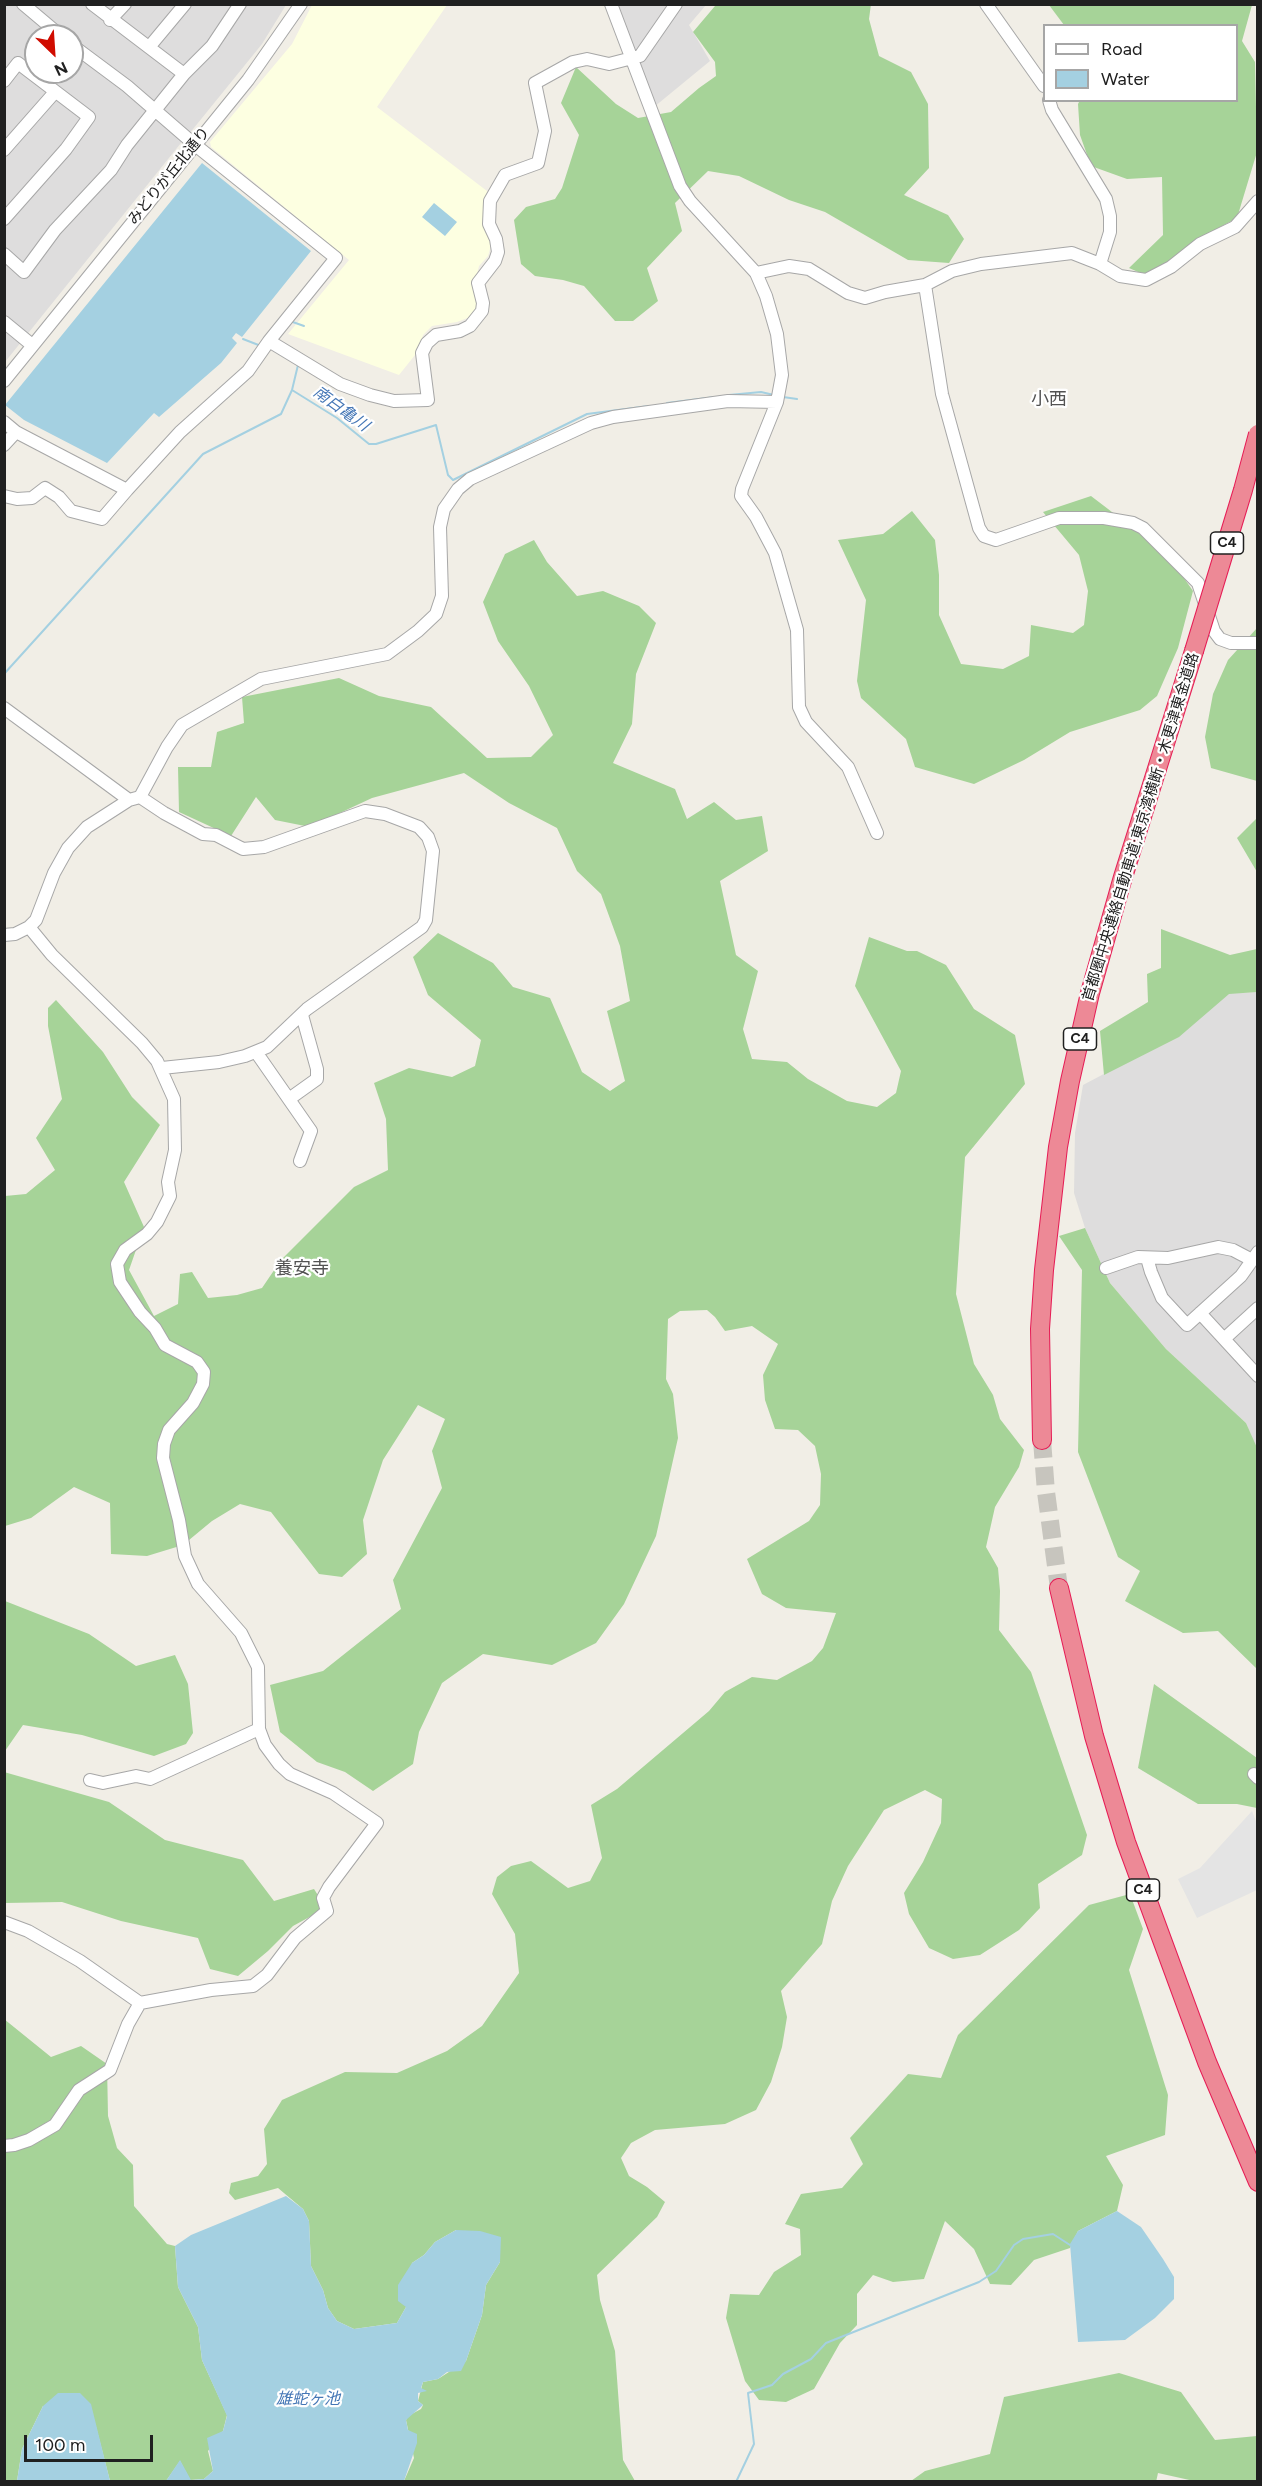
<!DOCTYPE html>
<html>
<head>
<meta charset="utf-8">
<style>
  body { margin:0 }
  #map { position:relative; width:1262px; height:2486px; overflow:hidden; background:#f1eee6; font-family:Figtree,sans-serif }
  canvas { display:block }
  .frame { position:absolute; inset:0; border:6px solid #202020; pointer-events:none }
  .legend { position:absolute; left:1043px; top:24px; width:195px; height:78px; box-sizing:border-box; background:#fff; border:2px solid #a6a6a6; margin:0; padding:8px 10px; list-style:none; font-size:18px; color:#202020 }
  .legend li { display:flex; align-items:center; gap:12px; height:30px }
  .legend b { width:30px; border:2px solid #a6a6a6 }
  .north { position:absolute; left:24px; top:24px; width:60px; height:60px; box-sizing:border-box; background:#fff; border:2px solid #a6a6a6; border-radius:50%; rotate:155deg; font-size:16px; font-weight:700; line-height:24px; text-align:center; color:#202020 }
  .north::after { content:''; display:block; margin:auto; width:21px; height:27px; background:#d00c00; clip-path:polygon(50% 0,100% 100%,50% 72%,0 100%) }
  .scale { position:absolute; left:24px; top:2435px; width:129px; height:27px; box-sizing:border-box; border:3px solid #202020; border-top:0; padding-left:8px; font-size:18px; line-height:21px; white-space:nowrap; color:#202020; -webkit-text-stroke:4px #fff; paint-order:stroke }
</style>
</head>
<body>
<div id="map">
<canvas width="1262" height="2486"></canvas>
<div class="frame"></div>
<ul class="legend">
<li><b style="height:8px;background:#fff"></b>Road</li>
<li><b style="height:16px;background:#a4d0e1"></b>Water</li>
</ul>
<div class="north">N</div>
<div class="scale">100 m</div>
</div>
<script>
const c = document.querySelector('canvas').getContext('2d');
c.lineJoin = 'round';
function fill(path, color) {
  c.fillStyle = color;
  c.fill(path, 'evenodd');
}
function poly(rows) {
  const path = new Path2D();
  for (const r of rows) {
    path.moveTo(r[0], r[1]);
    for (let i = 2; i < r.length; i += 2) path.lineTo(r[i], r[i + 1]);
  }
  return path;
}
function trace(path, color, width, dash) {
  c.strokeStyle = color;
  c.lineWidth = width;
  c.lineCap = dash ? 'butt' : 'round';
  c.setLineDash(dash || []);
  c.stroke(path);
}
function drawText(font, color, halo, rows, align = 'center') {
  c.font = font + ' Figtree,"Noto Sans JP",sans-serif';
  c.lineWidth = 4.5;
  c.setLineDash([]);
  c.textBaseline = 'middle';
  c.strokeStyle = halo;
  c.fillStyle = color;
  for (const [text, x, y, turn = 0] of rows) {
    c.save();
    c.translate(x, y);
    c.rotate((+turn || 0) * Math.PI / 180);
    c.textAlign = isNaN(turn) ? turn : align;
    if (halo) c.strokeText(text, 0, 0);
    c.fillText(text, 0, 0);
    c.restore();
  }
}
const residential = poly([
  [19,4,57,36,36,36,36,72,72,72,72,49,185,138,5,362,4,5],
  [27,5,286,5,262,44,189,134,72,42,72,36,65,36],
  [618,5,706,5,689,25,710,61,654,107],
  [1257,992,1257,1450,1246,1423,1166,1349,1110,1283,1085,1228,1074,1193,1075,1133,1083,1085,1134,1058,1229,993]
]);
const education = poly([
  [312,5,447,5,377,107,487,191,485,213,492,242,488,256,479,266,476,278,478,306,470,317,457,322,432,326,423,335,419,350,399,375,288,334,349,260,211,147,210,142,292,44]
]);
const forest = poly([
  [725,4,871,4,869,19,879,56,911,72,928,104,929,168,904,195,948,215,964,239,949,263,908,260,825,212,789,200,739,176,708,171,675,203,682,231,647,268,658,301,633,321,615,321,584,286,563,280,535,276,521,264,514,220,526,207,555,199,562,188,579,135,561,103,576,67,616,104,638,118,671,112,699,88,716,76,715,62,693,32,715,6],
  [1049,5,1252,5,1242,41,1255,62,1257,152,1237,218,1200,238,1167,264,1145,275,1129,268,1163,235,1162,177,1127,179,1091,166,1080,135,1078,104,1080,100,1236,100,1236,26,1064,25],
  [1091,496,1129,525,1156,538,1193,591,1178,648,1157,696,1140,710,1070,732,1024,760,974,784,915,767,906,739,861,698,857,681,866,600,838,540,883,534,912,511,935,540,939,575,939,615,961,664,1003,669,1029,656,1031,625,1073,633,1084,625,1088,591,1079,555,1043,512],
  [534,540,547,562,577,596,603,591,639,606,656,623,636,674,632,724,613,763,675,789,687,819,714,802,736,820,762,816,768,851,720,881,736,955,758,971,743,1029,752,1059,787,1062,808,1079,847,1101,877,1107,896,1093,901,1071,855,986,869,937,907,951,917,951,946,965,974,1009,1015,1035,1025,1084,965,1157,956,1294,974,1364,993,1395,1000,1419,1024,1450,1019,1467,995,1507,986,1547,998,1568,1000,1591,999,1630,1031,1672,1087,1835,1082,1855,1038,1884,1040,1908,1019,1930,980,1955,953,1959,929,1948,909,1914,904,1893,923,1862,941,1823,942,1799,925,1790,884,1810,848,1866,832,1901,822,1944,781,1991,787,2017,782,2047,771,2082,756,2110,725,2124,655,2130,631,2143,621,2158,629,2176,647,2187,665,2202,657,2217,597,2275,600,2300,615,2351,623,2460,635,2481,404,2481,414,2458,406,2420,408,2416,421,2409,423,2405,418,2401,423,2382,438,2379,466,2361,482,2315,486,2285,500,2262,456,2230,435,2242,424,2255,412,2263,406,2307,397,2323,354,2329,337,2321,328,2308,323,2290,311,2266,309,2221,303,2209,278,2188,235,2200,229,2193,231,2183,258,2176,267,2164,264,2129,282,2100,345,2072,397,2073,447,2051,482,2026,519,1973,515,1934,492,1894,497,1877,511,1866,531,1861,568,1888,590,1881,602,1858,591,1805,617,1789,709,1711,725,1692,752,1677,777,1680,812,1661,823,1648,836,1613,786,1608,762,1594,747,1559,809,1521,820,1505,821,1474,815,1446,798,1430,775,1429,765,1400,763,1375,778,1344,752,1326,725,1331,715,1317,707,1310,680,1311,668,1319,666,1379,673,1394,678,1438,656,1536,624,1604,596,1643,552,1665,483,1654,442,1683,419,1732,413,1764,373,1791,345,1772,317,1762,280,1732,270,1685,323,1671,401,1609,393,1580,442,1488,432,1451,445,1419,418,1405,383,1460,363,1520,367,1554,342,1577,319,1574,271,1512,240,1504,212,1521,183,1545,147,1556,111,1554,110,1503,74,1487,31,1518,5,1526,5,1196,26,1194,55,1170,36,1138,62,1099,48,1026,48,1008,56,1000,103,1052,132,1097,160,1125,124,1182,144,1227,129,1270,154,1316,178,1304,180,1274,192,1272,208,1298,237,1295,262,1288,281,1260,354,1187,388,1170,386,1119,374,1083,409,1068,452,1077,475,1066,481,1040,428,995,413,957,438,933,493,963,513,987,550,998,582,1072,610,1091,625,1081,607,1011,630,1001,620,946,601,894,577,871,557,828,509,803,464,773,372,798,310,827,275,820,256,797,231,836,179,812,178,767,211,767,217,732,244,723,242,697,339,678,379,696,431,707,487,758,531,757,553,735,529,686,498,641,483,602,505,554],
  [1257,628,1257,781,1211,768,1205,737,1213,694,1228,660],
  [1257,818,1257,872,1237,838],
  [1161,929,1230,955,1257,949,1257,992,1229,994,1179,1037,1104,1075,1100,1031,1148,1002,1147,974,1161,968],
  [1085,1228,1110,1283,1166,1349,1246,1423,1258,1450,1257,1669,1218,1631,1183,1633,1125,1601,1140,1571,1118,1557,1078,1452,1082,1270,1059,1236],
  [5,1601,89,1634,136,1666,175,1655,188,1684,193,1733,186,1744,154,1756,82,1735,23,1725,5,1751],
  [1154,1684,1257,1758,1257,1808,1237,1804,1198,1804,1138,1768],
  [4,1772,109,1802,165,1840,243,1860,274,1901,314,1889,326,1908,293,1926,268,1951,238,1976,210,1969,198,1938,121,1921,62,1902,5,1903],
  [1130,1894,1143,1929,1129,1970,1168,2095,1165,2135,1106,2156,1123,2185,1117,2211,1078,2231,1070,2248,1034,2260,1011,2285,990,2284,974,2249,945,2221,924,2279,893,2282,873,2275,857,2294,857,2325,840,2343,814,2389,786,2402,759,2400,745,2381,726,2318,730,2294,759,2295,774,2272,801,2255,800,2229,785,2224,801,2194,842,2188,863,2164,850,2138,908,2074,941,2078,958,2035,1089,1905],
  [4,2019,51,2057,81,2046,107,2064,108,2116,117,2148,133,2165,134,2206,167,2244,175,2246,178,2287,198,2327,202,2360,227,2415,223,2431,208,2451,213,2471,204,2479,190,2480,180,2461,166,2481,110,2481,96,2427,43,2406,22,2449,17,2481,5,2481],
  [1119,2373,1181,2392,1215,2440,1257,2436,1257,2481,1194,2481,1158,2473,1156,2482,911,2481,925,2471,990,2454,1004,2397]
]);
const parking = poly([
  [1252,1811,1257,1824,1257,1890,1197,1918,1178,1879,1200,1868]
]);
const water = poly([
  [202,163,311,251,242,337,236,333,232,338,237,343,221,363,159,417,154,413,107,463,24,420,5,405],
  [434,203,457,222,445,236,422,217],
  [286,2196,303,2209,309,2221,311,2266,323,2290,328,2308,337,2321,354,2329,397,2323,406,2307,398,2301,398,2285,412,2263,424,2255,435,2242,456,2230,480,2231,501,2237,500,2262,486,2285,482,2315,466,2361,461,2371,447,2372,438,2379,423,2382,421,2388,427,2391,418,2393,418,2401,423,2405,406,2420,408,2430,417,2434,417,2443,404,2481,166,2481,180,2460,191,2480,204,2479,213,2471,207,2438,223,2431,227,2416,202,2360,198,2327,178,2287,175,2246,191,2235],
  [1117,2211,1141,2227,1163,2259,1174,2277,1174,2299,1155,2318,1125,2340,1078,2342,1070,2244,1078,2231],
  [58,2393,80,2393,91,2404,110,2481,17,2481,22,2449,43,2406]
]);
const stream = poly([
  [290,321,304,326],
  [243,339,261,346],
  [292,390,337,418,369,444,376,444,436,425,448,475,453,480,587,414,649,406],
  [729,395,761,392,774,395],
  [783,397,797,399],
  [667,403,715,397],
  [4,674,203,454,281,414,292,390,298,365],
  [736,2482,754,2444,748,2393,772,2385,783,2374,811,2359,826,2343,979,2282,996,2271,1014,2245,1023,2239,1053,2234,1070,2245]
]);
const highwayTunnel = poly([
  [1042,1440,1046,1492,1059,1588]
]);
const minor = poly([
  [23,4,61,36],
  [92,4,184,74],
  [611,4,680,186,690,201,756,273,766,296,777,334,782,375,777,402,742,489,741,496,756,517,775,553,797,630,799,707,806,722,848,767,877,833],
  [986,4,1044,86],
  [110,20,125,4],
  [150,46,185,4],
  [4,81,18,63,89,117,66,149,4,219],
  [1049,100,1052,110,1106,199,1110,216,1110,232,1100,264],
  [4,150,55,92],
  [4,254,24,272,55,230,111,170,127,145,184,74,212,46,240,4],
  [756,273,789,266,809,269,848,293,865,298,885,292,925,285,952,271,981,264,1072,253,1100,264,1120,276,1146,280,1171,267,1200,244,1235,227,1258,201],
  [925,285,942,394,979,528,984,536,996,540,1059,518,1104,518,1133,523,1143,528,1198,583,1214,631,1220,639,1231,643,1258,643],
  [4,322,32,345],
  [269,341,340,384,370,395,394,401,428,400,422,353,427,343,436,335,460,331,470,326,482,311,483,303,478,283,495,261,498,252,496,239,489,224,490,201,505,175,538,163,545,131,535,83,573,62,587,59,609,64,640,56,676,4],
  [4,381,248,80,301,4],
  [4,422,16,432,127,490,180,432,248,371,269,341,336,258,194,144,127,86,72,45],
  [4,445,16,432],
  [4,496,17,499,32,498,45,488,59,497,71,511,102,519,127,490],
  [4,708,129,800],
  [140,797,164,813,203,834,216,835,243,849,264,847,365,811,385,814,419,827,428,837,433,851,426,920,422,927,307,1009,267,1047,245,1056,219,1062,162,1068],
  [4,935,15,934,29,927,36,920,54,873,68,848,87,827,129,800,140,797,167,747,182,725,261,679,387,654,418,631,436,614,442,596,440,527,444,509,458,489,470,479,591,423,613,417,728,401,777,402],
  [256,1052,311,1131,300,1161],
  [289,1099,317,1079,317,1069,302,1015],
  [1147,1258,1151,1272,1162,1298,1187,1325,1241,1276,1258,1252],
  [1106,1268,1138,1257,1168,1258,1218,1247,1233,1250,1252,1260],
  [1200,1313,1258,1376],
  [1224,1339,1258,1308],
  [1254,1774,1258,1778],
  [90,1780,103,1783,136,1776,150,1779,259,1729],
  [4,1922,28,1931,80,1961,140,2003,211,1990,253,1986,267,1975,295,1938,327,1911,323,1898,329,1887,377,1823,333,1793,290,1774,279,1764,265,1745,259,1729,258,1667,241,1633,198,1584,185,1556,179,1520,163,1458,164,1444,169,1430,193,1403,203,1384,204,1372,197,1362,165,1345,155,1328,140,1312,120,1282,117,1264,125,1250,147,1234,157,1222,170,1196,168,1182,175,1150,174,1099,157,1061,142,1043,52,955,29,927],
  [4,2146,14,2145,29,2140,55,2125,79,2090,110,2070,128,2024,140,2003]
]);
const highway = poly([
  [1042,1440,1040,1329,1044,1270,1058,1147,1070,1081,1090,993,1123,877,1194,651],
  [1059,1588,1094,1736,1126,1842,1207,2062,1258,2182]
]);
const highwayBridge = poly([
  [1194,651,1243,490,1258,434]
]);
const shields = [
  [1227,543,33],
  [1080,1039,33],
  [1143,1890,33]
];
const shieldNames = [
  ["C4",1227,543],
  ["C4",1080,1039],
  ["C4",1143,1890]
];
const streetNames = [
  ["みどりが丘北通り",169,176,-51],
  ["首都圏中央連絡自動車道;東京湾横断・木更津東金道路",1141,827,-73]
];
const waterNames = [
  ["南白亀川",341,409,36],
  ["雄蛇ヶ池",308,2399]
];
const quarterNames = [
  ["小西",1049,400],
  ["養安寺",302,1269]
];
fill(residential, '#dedddd');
fill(education, '#fdffe1');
fill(forest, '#a6d398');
fill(parking, '#e4e4e4');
fill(water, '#a4d0e1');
trace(stream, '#a4d0e1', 2);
trace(highwayTunnel, '#c7c5be', 18, [18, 9]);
trace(minor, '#a7a7a7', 14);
trace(highway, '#e61c55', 20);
trace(minor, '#fff', 12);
trace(highway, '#ed8996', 18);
trace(highwayBridge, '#e61c55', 20, []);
trace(highwayBridge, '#ed8996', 18);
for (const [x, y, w] of shields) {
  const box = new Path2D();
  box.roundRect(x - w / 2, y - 11, w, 22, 4.5);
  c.fillStyle = '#fff';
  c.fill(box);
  trace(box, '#202020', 1.5);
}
drawText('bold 14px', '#202020', null, shieldNames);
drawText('15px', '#202020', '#fff', streetNames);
drawText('italic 16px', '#4577b6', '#fff', waterNames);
drawText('18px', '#535353', '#fff', quarterNames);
</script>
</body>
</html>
